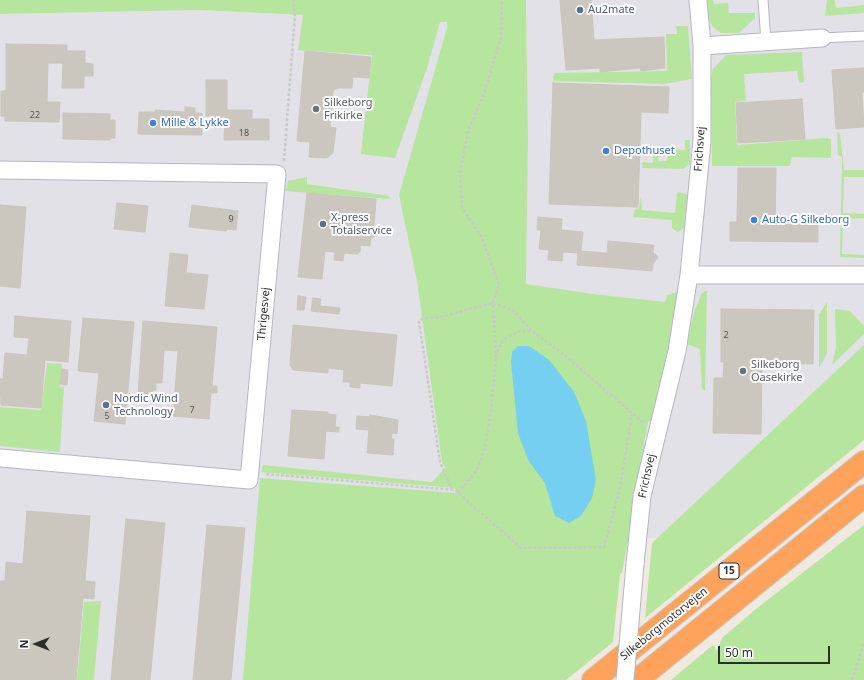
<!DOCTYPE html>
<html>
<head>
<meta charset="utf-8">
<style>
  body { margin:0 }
  #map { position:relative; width:864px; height:680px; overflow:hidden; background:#efe9e1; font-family:"Noto Sans",sans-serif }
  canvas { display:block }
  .north { position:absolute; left:16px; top:624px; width:40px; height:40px; -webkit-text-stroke:3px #fff; paint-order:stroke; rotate:270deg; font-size:11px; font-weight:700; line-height:16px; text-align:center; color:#2e2e2e }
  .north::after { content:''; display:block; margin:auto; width:14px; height:18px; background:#2e2e2e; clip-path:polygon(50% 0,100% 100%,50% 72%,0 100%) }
  .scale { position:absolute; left:718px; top:646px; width:112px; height:18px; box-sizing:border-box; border:2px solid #2e2e2e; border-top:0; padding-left:5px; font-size:12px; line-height:14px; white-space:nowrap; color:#2e2e2e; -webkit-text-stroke:3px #fff; paint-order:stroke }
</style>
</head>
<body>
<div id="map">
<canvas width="864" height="680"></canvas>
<div class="north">N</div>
<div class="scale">50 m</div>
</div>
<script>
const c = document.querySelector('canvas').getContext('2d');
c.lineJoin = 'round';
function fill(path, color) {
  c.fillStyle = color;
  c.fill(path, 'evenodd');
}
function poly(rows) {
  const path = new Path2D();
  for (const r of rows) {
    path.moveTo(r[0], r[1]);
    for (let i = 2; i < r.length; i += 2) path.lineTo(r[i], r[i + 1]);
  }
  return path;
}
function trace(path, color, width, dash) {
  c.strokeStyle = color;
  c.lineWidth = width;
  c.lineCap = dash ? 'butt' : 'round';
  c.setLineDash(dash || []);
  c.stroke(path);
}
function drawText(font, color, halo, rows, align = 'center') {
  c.font = font + ' "Noto Sans",sans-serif';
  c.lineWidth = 4;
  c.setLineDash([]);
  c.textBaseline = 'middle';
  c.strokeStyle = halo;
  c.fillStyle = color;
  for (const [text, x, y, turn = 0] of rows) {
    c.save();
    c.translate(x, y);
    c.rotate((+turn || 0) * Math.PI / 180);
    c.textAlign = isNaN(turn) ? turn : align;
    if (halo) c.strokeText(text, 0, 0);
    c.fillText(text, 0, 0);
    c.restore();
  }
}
const industrial = poly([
  [526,0,864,0,864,348,664,539,270,513,265,680,0,680,0,14,199,10,447,22,525,284,528,138]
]);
const green = poly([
  [0,0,526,0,528,138,526,284,593,294,665,302,667,295,679,292,661,383,652,419,648,422,644,443,644,454,622,573,620,574,613,642,566,680,243,680,260,478,456,493,455,488,261,472,263,465,432,482,445,468,442,462,417,281,399,195,447,28,447,22,440,22,427,68,395,158,361,154,372,55,298,50,303,15,199,10,0,14],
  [707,0,713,0,714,4,728,3,729,13,755,13,755,18,739,33,721,33,713,27,709,20],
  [827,0,835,0,836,8,864,5,864,13,825,16],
  [676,26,688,26,692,79,664,84,553,81,554,73,667,71,666,34,677,34],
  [802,52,804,82,799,83,797,71,744,74,746,101,735,102,737,145,827,138,831,139,831,158,792,157,790,166,712,166,711,79,713,69,726,55],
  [837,132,840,133,844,170,864,170,864,177,844,177,843,213,864,214,864,218,843,219,842,254,864,255,864,258,840,257,842,157,838,155],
  [685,140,690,140,690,163,683,169,642,168,643,162,653,163,654,149,665,149,666,153,659,153,658,161,667,161,669,149,685,150],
  [307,177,307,184,390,196,389,199,286,191,288,181],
  [677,192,687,194,687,198,684,228,678,232,672,228,672,220,633,217,635,209,639,208,641,196,642,210,675,213],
  [707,290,705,391,702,389,700,349,687,344,695,308,696,308,701,294],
  [827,302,827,352,824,360,819,368,819,315],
  [835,309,850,311,864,326,864,334,832,365,836,348],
  [864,345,864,440,645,618,652,543],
  [47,363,62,364,60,387,64,387,60,452,0,446,0,407,41,410],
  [864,525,864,680,671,680,713,645,717,651,722,638,756,609],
  [101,601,94,680,77,680,84,602]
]);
const water = poly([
  [518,346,529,346,549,360,574,392,586,421,596,480,592,498,581,516,569,523,555,516,545,483,528,460,518,433,511,362,512,352]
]);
const building = poly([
  [560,0,591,0,594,40,664,37,665,68,641,71,640,68,600,72,600,68,566,70,560,0],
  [6,44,67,45,67,51,85,51,85,63,93,64,93,76,84,76,84,88,62,88,63,63,48,63,47,102,60,102,59,122,5,121,5,116,1,116,1,91,6,91,6,44],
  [305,51,371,57,369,78,353,77,352,88,337,88,333,91,330,127,336,128,333,153,327,158,309,157,310,142,297,141,305,51],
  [864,68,864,92,862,92,864,127,836,129,832,70,864,68],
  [206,80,227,80,227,110,252,110,252,119,269,119,269,140,224,140,225,116,222,116,222,122,211,122,211,116,206,116,206,80],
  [553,83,669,87,668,113,641,112,638,207,549,204,553,83],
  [802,99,805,139,738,143,736,103,802,99],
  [185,107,195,108,195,113,202,113,202,135,138,134,139,112,155,112,155,110,185,112,185,107],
  [63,113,110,114,110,120,115,120,115,138,110,138,110,140,63,139,63,113],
  [738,168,776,168,775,224,818,225,818,242,730,241,730,222,737,222,738,168],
  [307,193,376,199,373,238,371,237,370,246,361,245,360,252,358,252,358,254,344,253,343,261,334,260,335,252,325,251,322,279,298,277,307,193],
  [117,203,148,206,145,232,114,229,117,203],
  [0,205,26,207,20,288,0,286,0,205],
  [192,205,238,211,236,230,227,229,226,231,189,227,192,205],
  [538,217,562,219,561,230,583,232,581,251,578,251,578,253,563,252,562,261,548,260,549,250,539,249,541,230,537,230,538,217],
  [608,241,654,245,653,252,658,257,653,264,652,271,606,267,608,241],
  [578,251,607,253,606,267,577,265,578,251],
  [170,253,188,255,186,273,208,275,204,309,165,306,170,253],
  [298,296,306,297,304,310,297,310,298,296],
  [313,298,321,299,319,312,311,311,313,298],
  [321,306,340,308,339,314,320,312,321,306],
  [721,309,814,310,813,364,762,364,761,434,713,433,714,378,723,378,724,362,721,362,721,309],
  [15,316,71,321,68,362,45,360,41,408,1,405,0,379,3,379,5,353,27,355,29,338,14,337,15,316],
  [83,318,134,322,125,424,94,421,99,373,78,371,83,318],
  [143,321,217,327,212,386,217,386,217,393,211,393,209,419,173,416,178,351,164,350,162,383,156,383,156,390,153,390,152,395,138,394,143,321],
  [293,325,397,335,392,386,360,383,360,388,350,387,350,382,343,382,344,370,328,368,328,373,293,370,290,365,293,325],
  [62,369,68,370,67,385,60,384,62,369],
  [292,410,328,412,328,414,336,415,335,427,339,427,339,432,326,431,324,459,288,456,292,410],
  [370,415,398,420,397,434,392,433,391,439,394,439,393,455,367,453,369,430,356,429,357,416,370,417,370,415],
  [27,511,90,516,85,581,95,582,94,599,83,598,76,680,0,680,0,581,5,581,6,562,23,564,27,511],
  [126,519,165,523,150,680,111,680,126,519],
  [207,525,245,528,231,680,193,680,207,525]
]);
const path = poly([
  [284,161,295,14,293,0],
  [496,358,493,303,499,284,481,236,462,208,460,173,468,131,484,94,501,37,502,0],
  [266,474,455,490,521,548,604,547,620,488,632,414],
  [452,490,440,462,419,321,422,319,440,317,493,303,513,310,532,331,563,354,644,423],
  [458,493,477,470,485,448,491,411,496,356,503,340,520,331,532,331],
  [852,680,864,643]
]);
const service = poly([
  [763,0,766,42],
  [822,38,864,36]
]);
const minor = poly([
  [702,46,822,38],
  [0,170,277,174,249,480,0,458],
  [689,275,864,275],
  [635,564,642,496,677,351,689,275,702,141,702,46,698,0]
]);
const motorway = poly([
  [593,680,864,462],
  [637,680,864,496]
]);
const minorBridge = poly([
  [625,680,635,564]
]);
const markers = [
  [580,10,4,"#5c6f8a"],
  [316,109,4,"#6b7280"],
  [153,123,4,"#3f7fe0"],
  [606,151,4,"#3f7fe0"],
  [754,220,4,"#3f7fe0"],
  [323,224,4,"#5c6f8a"],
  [743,371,4,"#6b7280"],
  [106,405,4,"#5c6f8a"]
];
const numberNames = [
  ["22",35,115],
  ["18",244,133],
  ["9",231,219],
  ["2",726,335],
  ["7",192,410],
  ["5",107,416]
];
const shields = [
  [729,571,20]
];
const shieldNames = [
  ["15",729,571]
];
const serviceNames = [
  ["Au2mate",588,10],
  ["X-press",331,218],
  ["Totalservice",331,231],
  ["Nordic Wind",114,399],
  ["Technology",114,412]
];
const worshipNames = [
  ["Silkeborg",324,103],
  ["Frikirke",324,116],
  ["Silkeborg",751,365],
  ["Oasekirke",751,378]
];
const shopNames = [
  ["Mille & Lykke",161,123],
  ["Depothuset",614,151],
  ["Auto-G Silkeborg",762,220]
];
const streetNames = [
  ["Frichsvej",700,149,-86],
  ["Thrigesvej",264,314,-85],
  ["Frichsvej",647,476,-78],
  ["Silkeborgmotorvejen",664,624,-39]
];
fill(industrial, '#e3e1e8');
fill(green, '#b6e59e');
fill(water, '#75cff0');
fill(building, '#cbc7bf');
trace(building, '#cbc5ba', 1);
trace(service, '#b4b7c1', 11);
trace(minor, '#b4b7c1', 19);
trace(motorway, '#c9c9c9', 24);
trace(path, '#c9c9c9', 2.5, [3, 2]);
trace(service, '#fff', 9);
trace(minor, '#fff', 17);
trace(motorway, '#ffa35c', 22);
trace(minorBridge, '#b4b7c1', 19, []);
trace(minorBridge, '#fff', 17);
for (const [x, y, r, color] of markers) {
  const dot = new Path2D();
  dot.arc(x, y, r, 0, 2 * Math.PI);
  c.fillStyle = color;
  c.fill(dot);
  trace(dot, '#fff', 1.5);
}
drawText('9px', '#555452', null, numberNames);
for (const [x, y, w] of shields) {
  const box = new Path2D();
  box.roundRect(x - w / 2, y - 8, w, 16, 3);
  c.fillStyle = '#fff';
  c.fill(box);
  trace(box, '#2e2e2e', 1);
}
drawText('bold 10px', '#2e2e2e', null, shieldNames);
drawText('11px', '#4e5e75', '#fff', serviceNames, 'left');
drawText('11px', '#5b616d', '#fff', worshipNames, 'left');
drawText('11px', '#366cbe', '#fff', shopNames, 'left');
drawText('11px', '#2e2e2e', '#fff', streetNames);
</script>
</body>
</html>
